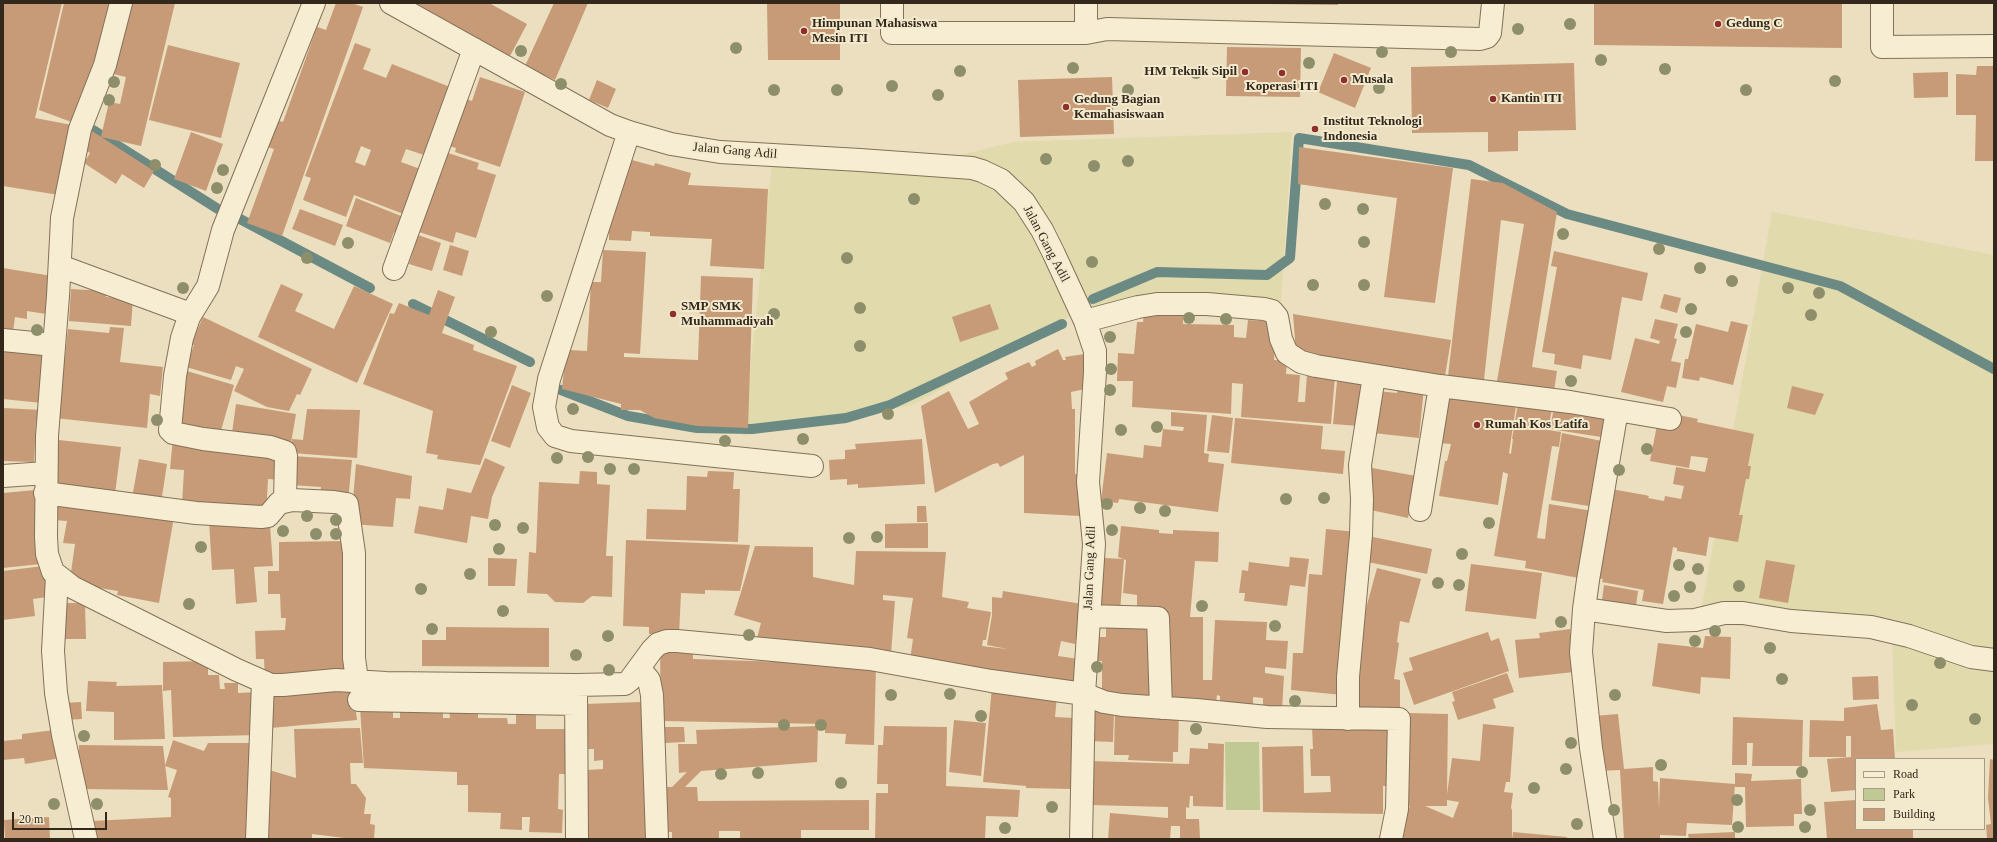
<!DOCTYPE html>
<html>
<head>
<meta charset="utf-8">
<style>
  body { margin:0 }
  #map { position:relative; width:1997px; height:842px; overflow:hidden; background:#ebdfbf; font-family:"Times New Roman",serif }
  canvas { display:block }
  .frame { position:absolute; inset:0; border:4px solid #33281c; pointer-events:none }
  .legend { position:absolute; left:1855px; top:758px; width:130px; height:72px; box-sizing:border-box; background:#f3eace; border:1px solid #a69c87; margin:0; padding:5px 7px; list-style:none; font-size:12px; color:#33281c }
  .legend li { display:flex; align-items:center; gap:8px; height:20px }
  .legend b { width:20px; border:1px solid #a69c87 }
  .scale { position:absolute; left:12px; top:812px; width:95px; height:18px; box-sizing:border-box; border:2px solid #33281c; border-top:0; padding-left:5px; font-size:12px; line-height:14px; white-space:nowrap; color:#33281c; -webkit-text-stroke:3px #f3eace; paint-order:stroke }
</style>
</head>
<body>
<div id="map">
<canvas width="1997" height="842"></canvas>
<div class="frame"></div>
<ul class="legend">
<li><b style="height:5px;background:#f6edd2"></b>Road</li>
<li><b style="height:11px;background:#c0c894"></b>Park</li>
<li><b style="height:11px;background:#c79b77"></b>Building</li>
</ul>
<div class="scale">20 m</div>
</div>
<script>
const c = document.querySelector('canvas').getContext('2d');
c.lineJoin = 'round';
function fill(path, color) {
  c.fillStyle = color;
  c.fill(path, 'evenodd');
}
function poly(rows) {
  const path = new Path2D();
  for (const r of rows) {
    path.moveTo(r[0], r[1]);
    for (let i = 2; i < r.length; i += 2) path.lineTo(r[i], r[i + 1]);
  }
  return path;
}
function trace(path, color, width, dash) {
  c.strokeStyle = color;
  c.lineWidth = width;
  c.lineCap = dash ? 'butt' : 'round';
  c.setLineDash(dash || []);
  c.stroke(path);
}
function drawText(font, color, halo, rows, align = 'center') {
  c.font = font + ' "Times New Roman",serif';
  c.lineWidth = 4;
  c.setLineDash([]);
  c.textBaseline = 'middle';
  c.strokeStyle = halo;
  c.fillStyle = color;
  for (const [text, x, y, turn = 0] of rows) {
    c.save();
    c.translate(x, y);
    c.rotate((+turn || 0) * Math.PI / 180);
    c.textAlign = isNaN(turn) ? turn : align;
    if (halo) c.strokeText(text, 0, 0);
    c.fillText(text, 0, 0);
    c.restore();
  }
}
const farmland = poly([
  [1292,132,1281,302,1088,306,913,405,743,436,773,154,924,164,1013,142],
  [1772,212,1994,255,1994,744,1896,752,1892,637,1699,623]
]);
const green = poly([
  [1225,742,1259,742,1260,810,1226,810]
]);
const stream = poly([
  [93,130,218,209],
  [240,219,370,288],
  [1093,299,1157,272,1267,275,1290,258,1299,138,1469,165,1567,214,1840,286,1994,369],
  [413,304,530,362],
  [561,390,628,416,697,428,752,429,846,418,890,405,1062,324]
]);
const building = poly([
  [3,3,62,3,35,118,72,125,59,195,3,186],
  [64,3,114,3,74,123,39,110],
  [126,3,175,3,141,146,101,137,109,102,120,104,126,77,109,73],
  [336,3,352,3,363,7,282,236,247,223,274,149,264,146,274,119,283,122,317,27,326,30],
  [413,3,489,3,527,24,510,56],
  [554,3,588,3,555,80,525,66],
  [767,3,840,3,840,60,768,60],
  [1267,3,1338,3,1338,5,1267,4],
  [1594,3,1842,3,1842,48,1594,45],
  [355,43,371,49,363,69,386,78,392,64,450,87,424,155,406,149,401,162,423,170,406,215,354,195,346,217,303,200,311,178,305,176],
  [361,146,371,150,365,166,355,162],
  [168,45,240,63,221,138,149,120],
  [1227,47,1301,48,1300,97,1226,96],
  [1334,53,1371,68,1355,108,1318,92],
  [1574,63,1576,130,1518,131,1518,151,1488,152,1488,132,1412,133,1411,67],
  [1977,66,1994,66,1994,161,1975,161,1976,115,1956,115,1956,74,1976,75],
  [1948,72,1948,97,1914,98,1913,73],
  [480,77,525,92,500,167,455,152,456,148,442,144,458,96,472,101],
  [1112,77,1114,134,1020,137,1018,80],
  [597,80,616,89,608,108,589,100],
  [92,131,154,171,144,188,122,174,116,184,84,163,90,153,82,148],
  [191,132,223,144,206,191,174,179],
  [1299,147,1453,168,1435,303,1384,297,1397,198,1298,184],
  [445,152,479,163,477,169,496,175,476,238,456,232,453,243,419,232],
  [632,160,654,166,655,163,691,173,688,185,768,189,764,269,710,266,712,239,650,236,650,232,632,231,631,241,609,240,609,229],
  [1471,179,1503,183,1557,212,1532,367,1557,371,1554,391,1497,381,1524,224,1501,220,1484,380,1448,376],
  [356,198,406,218,401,234,394,232,390,243,346,226],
  [300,209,343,225,335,246,292,229],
  [418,235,441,243,432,271,409,264],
  [450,245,469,251,462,276,443,270],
  [603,250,646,252,640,354,624,353,624,357,698,360,701,276,753,278,748,428,697,426,654,418,640,410,621,410,621,404,562,389,564,369,570,350,587,351,591,282,601,282],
  [1554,251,1648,273,1642,301,1622,297,1611,360,1583,355,1581,369,1554,364,1555,354,1542,352,1557,267,1551,266],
  [3,268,52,276,46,314,27,311,27,319,15,317,13,332,3,331],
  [281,284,303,294,295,311,334,329,354,286,393,304,357,383,258,337],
  [71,289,107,291,106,297,133,299,131,326,69,321],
  [438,290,455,297,442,333,474,345,473,350,517,366,480,465,437,459,438,455,426,453,433,411,363,384,390,313,394,314,399,303,429,315],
  [1664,294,1681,298,1677,313,1660,308],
  [990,304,999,329,960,342,952,317],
  [1144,312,1183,313,1183,324,1234,325,1234,337,1246,338,1248,320,1277,322,1274,360,1287,361,1286,374,1300,375,1298,402,1305,402,1307,375,1335,377,1331,424,1241,417,1243,384,1232,383,1231,414,1132,407,1133,381,1117,381,1118,353,1134,354,1137,322,1143,322],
  [1293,314,1451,340,1445,376,1296,352],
  [203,317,312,369,300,395,297,394,289,411,267,407,234,391,244,369,236,366,231,380,186,367,194,345,191,344],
  [1655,319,1678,324,1674,338,1677,339,1671,361,1681,363,1676,388,1667,386,1663,402,1621,392,1635,338,1659,344,1660,341,1650,338],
  [1731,321,1748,325,1733,385,1700,377,1699,381,1682,378,1685,359,1688,359,1696,324,1728,332],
  [110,327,124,328,120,362,163,367,160,396,150,394,147,428,55,418,61,356,65,357,68,329,109,333],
  [3,346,48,351,42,403,3,399],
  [1058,349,1063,360,1066,360,1065,357,1084,354,1090,388,1071,392,1072,409,1075,409,1075,474,1079,474,1080,516,1024,513,1024,455,1000,467,998,463,993,464,935,493,921,406,949,391,968,429,979,424,969,402,1008,379,1005,373,1029,362,1032,367,1036,365,1035,361],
  [187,371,234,385,218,441,171,428],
  [1337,381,1361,383,1358,426,1333,424],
  [1398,384,1424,387,1419,438,1373,433,1377,391,1397,393],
  [512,385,531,393,510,448,491,441],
  [1792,386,1824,394,1815,415,1787,408],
  [1446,396,1516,406,1509,453,1511,454,1513,439,1512,439,1518,403,1552,409,1548,430,1561,432,1559,447,1552,446,1537,538,1545,539,1549,504,1593,511,1584,579,1525,568,1526,561,1494,556,1508,474,1503,472,1498,505,1439,496,1445,461,1447,461,1451,444,1439,443],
  [236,404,296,414,290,449,231,440],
  [1554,407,1604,415,1601,437,1550,429],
  [4,408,42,410,41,421,36,421,34,462,3,461],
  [307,409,360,410,357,458,292,453,292,439,303,440],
  [1171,412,1207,415,1204,453,1209,454,1208,462,1224,464,1218,512,1119,499,1118,503,1101,501,1107,453,1143,458,1144,445,1161,447,1163,429,1183,431,1184,427,1171,426],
  [1674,414,1698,419,1697,422,1754,434,1748,466,1751,466,1749,479,1746,479,1739,515,1743,515,1738,542,1709,537,1706,556,1677,551,1677,548,1673,547,1663,604,1642,601,1644,590,1602,582,1603,579,1589,577,1605,488,1645,495,1649,496,1648,498,1664,501,1665,496,1681,499,1684,486,1673,484,1676,467,1705,472,1708,458,1691,456,1689,468,1650,461,1658,420],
  [1212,415,1233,418,1229,453,1207,451],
  [1235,418,1323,426,1321,449,1345,451,1343,474,1231,463],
  [1562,433,1607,442,1595,507,1551,500],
  [173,438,283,455,282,480,268,479,266,515,182,504,184,470,170,469],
  [922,439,925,484,858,488,858,484,847,485,847,479,830,480,829,460,845,459,845,450,856,449,855,444],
  [59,440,121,447,115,494,53,486],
  [293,456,352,460,348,501,320,499,321,487,291,485],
  [485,458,505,467,492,497,488,519,471,516,467,543,414,533,419,506,443,510,447,488,471,493],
  [139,459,167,464,161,503,132,498],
  [356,464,412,476,410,499,396,498,393,527,351,524],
  [1367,467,1416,476,1408,518,1366,509,1372,476,1366,476],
  [580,471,597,472,597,484,610,485,606,556,613,556,612,597,592,596,583,603,555,602,547,594,527,593,529,552,536,553,539,482,579,484],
  [708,471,734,472,733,489,740,489,738,542,646,539,647,509,686,510,687,476,707,477],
  [35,490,41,564,3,568,3,493],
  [54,502,174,517,159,603,117,595,118,591,80,585,70,579,75,544,63,543,67,521,53,520],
  [917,506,926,506,927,522,917,522],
  [209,521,270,525,273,566,254,567,257,602,236,604,234,569,212,570],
  [928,523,928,548,885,548,885,524],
  [1121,526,1159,530,1159,533,1173,534,1173,530,1219,532,1218,562,1195,561,1190,617,1203,617,1203,680,1212,680,1215,620,1267,622,1266,640,1288,641,1286,669,1265,667,1265,673,1284,676,1282,710,1263,710,1263,698,1253,697,1253,709,1220,706,1220,696,1217,695,1216,704,1169,701,1167,610,1137,607,1137,595,1123,593,1126,560,1118,557],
  [1326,529,1357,532,1343,695,1291,690,1293,653,1303,653,1309,574,1322,575],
  [1368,536,1432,549,1427,574,1363,561],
  [626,540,750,545,740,591,705,590,705,594,681,593,679,635,649,634,649,627,623,626],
  [348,541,351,671,265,679,264,659,256,659,255,631,285,630,286,618,281,618,280,594,268,594,268,571,279,571,279,542],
  [755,546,813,547,813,577,854,585,856,551,946,552,942,597,969,602,967,608,991,612,986,640,983,640,982,646,1007,649,987,645,992,615,992,597,1002,598,1003,591,1082,604,1075,644,1061,641,1058,656,1079,659,1075,684,910,660,913,639,907,638,913,598,883,595,883,600,895,601,891,654,839,644,837,650,757,638,761,623,734,615],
  [1290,557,1309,559,1305,587,1290,585,1287,606,1244,601,1245,593,1239,593,1242,570,1248,571,1249,562,1289,567],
  [488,558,517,559,515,586,488,586],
  [1104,558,1124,559,1120,612,1099,611],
  [1766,560,1795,565,1788,603,1759,598],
  [1471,564,1542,573,1536,619,1465,611],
  [43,566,47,597,33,599,35,616,3,620,3,571],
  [1377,568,1421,579,1409,623,1400,621,1397,642,1399,643,1394,679,1400,680,1400,713,1351,711,1358,610,1365,612],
  [1604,585,1638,591,1635,613,1601,607],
  [62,603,85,603,86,639,62,639],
  [1106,624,1125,624,1125,628,1149,628,1150,697,1102,693,1102,661,1097,661,1097,637,1106,637],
  [446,627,549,628,549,667,422,666,422,640,446,640],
  [1570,629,1574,672,1519,678,1515,640,1540,638,1539,633],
  [1488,632,1491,641,1499,638,1509,671,1414,705,1403,673,1413,670,1409,658],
  [1705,636,1731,637,1730,679,1701,677,1700,694,1652,686,1658,643,1703,648],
  [660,649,693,650,693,659,876,665,874,745,845,744,846,734,825,733,825,724,661,721],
  [208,661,208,675,219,675,220,689,225,689,224,683,238,683,238,693,258,692,259,735,173,737,171,690,163,691,163,662],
  [1507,673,1514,692,1493,699,1496,708,1458,720,1452,702,1455,701,1452,692],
  [1878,676,1879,699,1853,700,1852,677],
  [88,681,117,682,116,686,162,685,165,739,114,740,114,712,86,711],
  [352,681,357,720,271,728,268,693],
  [992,687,1057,696,1055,717,1074,718,1072,789,1026,788,1026,786,983,782],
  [81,702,82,719,64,720,62,703],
  [642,702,646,839,587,839,585,790,588,790,587,770,603,769,603,760,594,761,594,749,585,749,584,704],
  [1877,704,1881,730,1893,729,1895,759,1856,759,1856,790,1831,792,1827,759,1851,757,1851,736,1846,736,1846,757,1809,757,1810,720,1844,721,1844,708],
  [360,707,393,708,393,718,400,718,400,709,443,709,443,718,450,718,449,709,478,709,478,718,507,718,508,724,516,724,516,711,536,711,536,729,567,729,566,774,559,774,558,809,563,810,562,833,529,832,530,817,522,817,522,830,500,829,501,813,468,812,468,785,457,785,457,772,364,768],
  [1115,710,1179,712,1178,752,1173,752,1173,762,1128,760,1129,755,1114,755],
  [1091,711,1114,712,1113,742,1089,741],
  [1409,713,1448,714,1447,794,1452,758,1480,761,1483,724,1514,727,1510,782,1506,782,1504,792,1513,793,1511,808,1512,810,1512,839,1397,839,1410,806,1399,807,1408,760],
  [1447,800,1459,802,1453,818,1425,806,1447,806],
  [1618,714,1624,769,1653,767,1653,781,1658,782,1659,808,1660,778,1735,784,1732,825,1687,823,1686,836,1660,835,1660,839,1624,839,1620,770,1599,771,1594,716],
  [1733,717,1803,720,1802,766,1752,766,1753,743,1747,743,1747,765,1732,765],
  [954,720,986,723,981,776,949,772],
  [1351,725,1351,730,1389,725,1392,786,1383,786,1383,814,1263,812,1262,747,1303,746,1304,793,1331,792,1330,776,1311,776,1310,749,1313,749,1312,727],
  [818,726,817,762,701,771,685,787,697,787,698,801,869,800,869,830,801,830,801,839,740,839,740,831,719,831,719,839,672,839,672,832,667,832,666,787,672,787,687,772,679,773,678,744,697,744,696,730],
  [884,726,947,727,946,786,1020,790,1018,817,986,816,985,839,875,839,876,793,888,793,888,784,877,784,878,745,883,745],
  [664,727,684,727,685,742,665,743],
  [360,728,363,763,350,763,351,784,356,784,366,798,364,814,371,814,370,824,375,825,374,839,353,839,312,834,312,839,262,839,266,769,296,778,294,729],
  [55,730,61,758,25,764,24,758,3,760,3,741,22,739,22,734],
  [173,740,204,751,208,743,253,743,247,829,245,839,93,839,92,821,171,817,171,798,168,797,177,770,165,766],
  [1208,743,1224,744,1223,807,1193,806,1193,796,1190,796,1189,808,1186,807,1186,819,1199,819,1200,839,1180,839,1180,826,1171,826,1170,839,1108,839,1110,813,1168,818,1168,807,1089,805,1090,761,1189,764,1190,748,1208,749],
  [79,745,163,746,168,790,79,789],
  [1990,759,1994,760,1994,839,1987,839,1986,825,1991,824,1988,798],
  [1735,773,1752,774,1751,781,1801,779,1802,814,1794,814,1794,826,1746,827,1745,787,1735,787],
  [1856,800,1856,829,1913,829,1913,839,1827,839,1824,802],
  [49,817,50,839,5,839,4,820],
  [1513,832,1567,837,1566,839,1512,839],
  [1735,832,1735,839,1689,839,1688,834]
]);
const minor = poly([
  [121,3,105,65,80,129,62,218,61,239,58,296,47,436,46,537,47,554,53,572,72,587,237,670,271,685,283,685,336,680,386,683,576,685,625,684,630,680,652,650,658,644,667,641,677,641,870,659,991,681,1084,694,1104,702,1122,705,1196,710,1267,717,1399,719,1397,809,1391,839],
  [391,3,610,125,629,132,671,144,720,152,860,160,972,168,982,171,1001,180,1024,202,1042,230,1054,254,1085,321,1095,351,1095,372,1088,482,1094,544,1084,694,1081,839],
  [892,3,892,33,1086,33,1086,3],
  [1882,3,1882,47,1994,46],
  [1086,33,1107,29,1480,39,1487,37,1490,33,1493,3],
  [629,132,549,379,544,407,548,427,555,436,571,441,812,466],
  [60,266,185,312,187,314,189,317,182,338,175,376,170,430,173,433,203,439,270,447,285,452,286,456,285,501],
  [394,269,474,49],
  [189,317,208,286,223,230,314,3],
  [1085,321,1138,307,1157,304,1207,304,1264,309,1272,311,1277,317,1281,339,1287,353,1301,362,1316,366,1440,386,1570,402,1670,419],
  [3,340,54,345],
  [3,476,46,473],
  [45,493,196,513,261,517,268,516,279,503,292,500,334,502,347,504,354,553,354,658,357,680],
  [1420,510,1440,386],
  [57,576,53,651,56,693,63,735,86,839],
  [1584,609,1667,621,1695,620,1724,613,1743,613,1791,621,1871,627,1909,636,1971,657,1994,660],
  [1089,616,1158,618,1161,708],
  [639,668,649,680,652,695,657,839],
  [576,690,577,839],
  [359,700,576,704],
  [1348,719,1348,677,1361,535,1362,499,1360,465,1374,376],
  [257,839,263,682],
  [1605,839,1591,748,1581,652,1584,609,1588,580,1617,410]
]);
const trees = [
  [1570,24],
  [1518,29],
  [736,48],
  [521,51],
  [1382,52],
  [1451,52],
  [1601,60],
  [1309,63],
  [1073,68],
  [1665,69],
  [960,71],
  [1196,73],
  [1835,81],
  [114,82],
  [561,84],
  [892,86],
  [1379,88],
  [774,90],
  [837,90],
  [1128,90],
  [1746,90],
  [938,95],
  [109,100],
  [1046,159],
  [1128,161],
  [155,165],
  [1094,166],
  [223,170],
  [217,188],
  [914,199],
  [1325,204],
  [1363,209],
  [1563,234],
  [1364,242],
  [348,243],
  [1659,249],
  [307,258],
  [847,258],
  [1092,262],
  [1700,268],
  [1732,281],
  [1313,285],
  [1364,285],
  [183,288],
  [1788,288],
  [1819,293],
  [547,296],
  [860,308],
  [1691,309],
  [774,314],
  [1811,315],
  [1189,318],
  [1226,319],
  [37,330],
  [491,332],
  [1686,332],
  [1110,337],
  [860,346],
  [1111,369],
  [1571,381],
  [1110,390],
  [573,409],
  [888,414],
  [157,420],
  [1157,427],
  [1121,430],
  [803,439],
  [725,441],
  [1647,449],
  [588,457],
  [557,458],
  [610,469],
  [634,469],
  [1619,470],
  [1324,498],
  [1286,499],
  [1107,504],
  [1140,508],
  [1165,511],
  [307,516],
  [336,520],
  [1489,523],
  [495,525],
  [523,528],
  [1112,530],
  [283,531],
  [316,534],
  [336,534],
  [877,537],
  [849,538],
  [201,547],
  [499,549],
  [1462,554],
  [1679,565],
  [1698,569],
  [470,574],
  [1438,583],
  [1459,585],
  [1739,586],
  [1690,587],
  [421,589],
  [1674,596],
  [189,604],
  [1202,606],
  [503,611],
  [1561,622],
  [1275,626],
  [432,629],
  [1715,631],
  [749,635],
  [608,636],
  [1695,641],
  [1770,648],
  [576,655],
  [1940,663],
  [1097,667],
  [609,670],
  [1782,679],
  [950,694],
  [891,695],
  [1615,695],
  [1295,701],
  [1912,705],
  [981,716],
  [1975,719],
  [784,725],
  [821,725],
  [1196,729],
  [84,736],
  [1571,743],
  [1661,765],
  [1566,769],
  [1802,772],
  [758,773],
  [721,774],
  [841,783],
  [1534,788],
  [1737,800],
  [54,804],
  [97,804],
  [1052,807],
  [1614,810],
  [1810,810],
  [1577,824],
  [1738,827],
  [1805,827],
  [1005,828]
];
const markers = [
  [1718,24,4,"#8e2f2c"],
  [804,31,4,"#8e2f2c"],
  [1245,72,4,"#8e2f2c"],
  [1282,73,4,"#8e2f2c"],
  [1344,80,4,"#8e2f2c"],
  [1493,99,4,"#8e2f2c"],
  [1066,107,4,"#8e2f2c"],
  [1315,129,4,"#8e2f2c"],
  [673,314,4,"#8e2f2c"],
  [1477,425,4,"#8e2f2c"]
];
const poiNames = [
  ["Himpunan Mahasiswa",812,24],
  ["Mesin ITI",812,39],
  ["Gedung C",1726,24],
  ["HM Teknik Sipil",1237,72,"right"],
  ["Musala",1352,80],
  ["Koperasi ITI",1282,87,"center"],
  ["Kantin ITI",1501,99],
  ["Gedung Bagian",1074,100],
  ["Kemahasiswaan",1074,115],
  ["Institut Teknologi",1323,122],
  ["Indonesia",1323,137],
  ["SMP SMK",681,307],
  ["Muhammadiyah",681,322],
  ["Rumah Kos Latifa",1485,425]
];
const streetNames = [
  ["Jalan Gang Adil",735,151,5],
  ["Jalan Gang Adil",1046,244,62],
  ["Jalan Gang Adil",1090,568,-88]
];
fill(farmland, '#e0daad');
fill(green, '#c0c894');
trace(stream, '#6a8a83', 10);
fill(building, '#c79b77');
trace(minor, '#837159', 24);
trace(minor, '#f6edd2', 22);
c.fillStyle = '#8e8f6a';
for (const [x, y] of trees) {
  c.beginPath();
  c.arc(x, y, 6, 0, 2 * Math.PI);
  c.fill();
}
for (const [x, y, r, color] of markers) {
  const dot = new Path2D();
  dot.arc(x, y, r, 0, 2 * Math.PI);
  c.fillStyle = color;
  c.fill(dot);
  trace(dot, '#f3eace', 1.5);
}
drawText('bold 13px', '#33281c', '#f3eace', poiNames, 'left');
drawText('13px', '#33281c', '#f3eace', streetNames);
</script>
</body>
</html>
